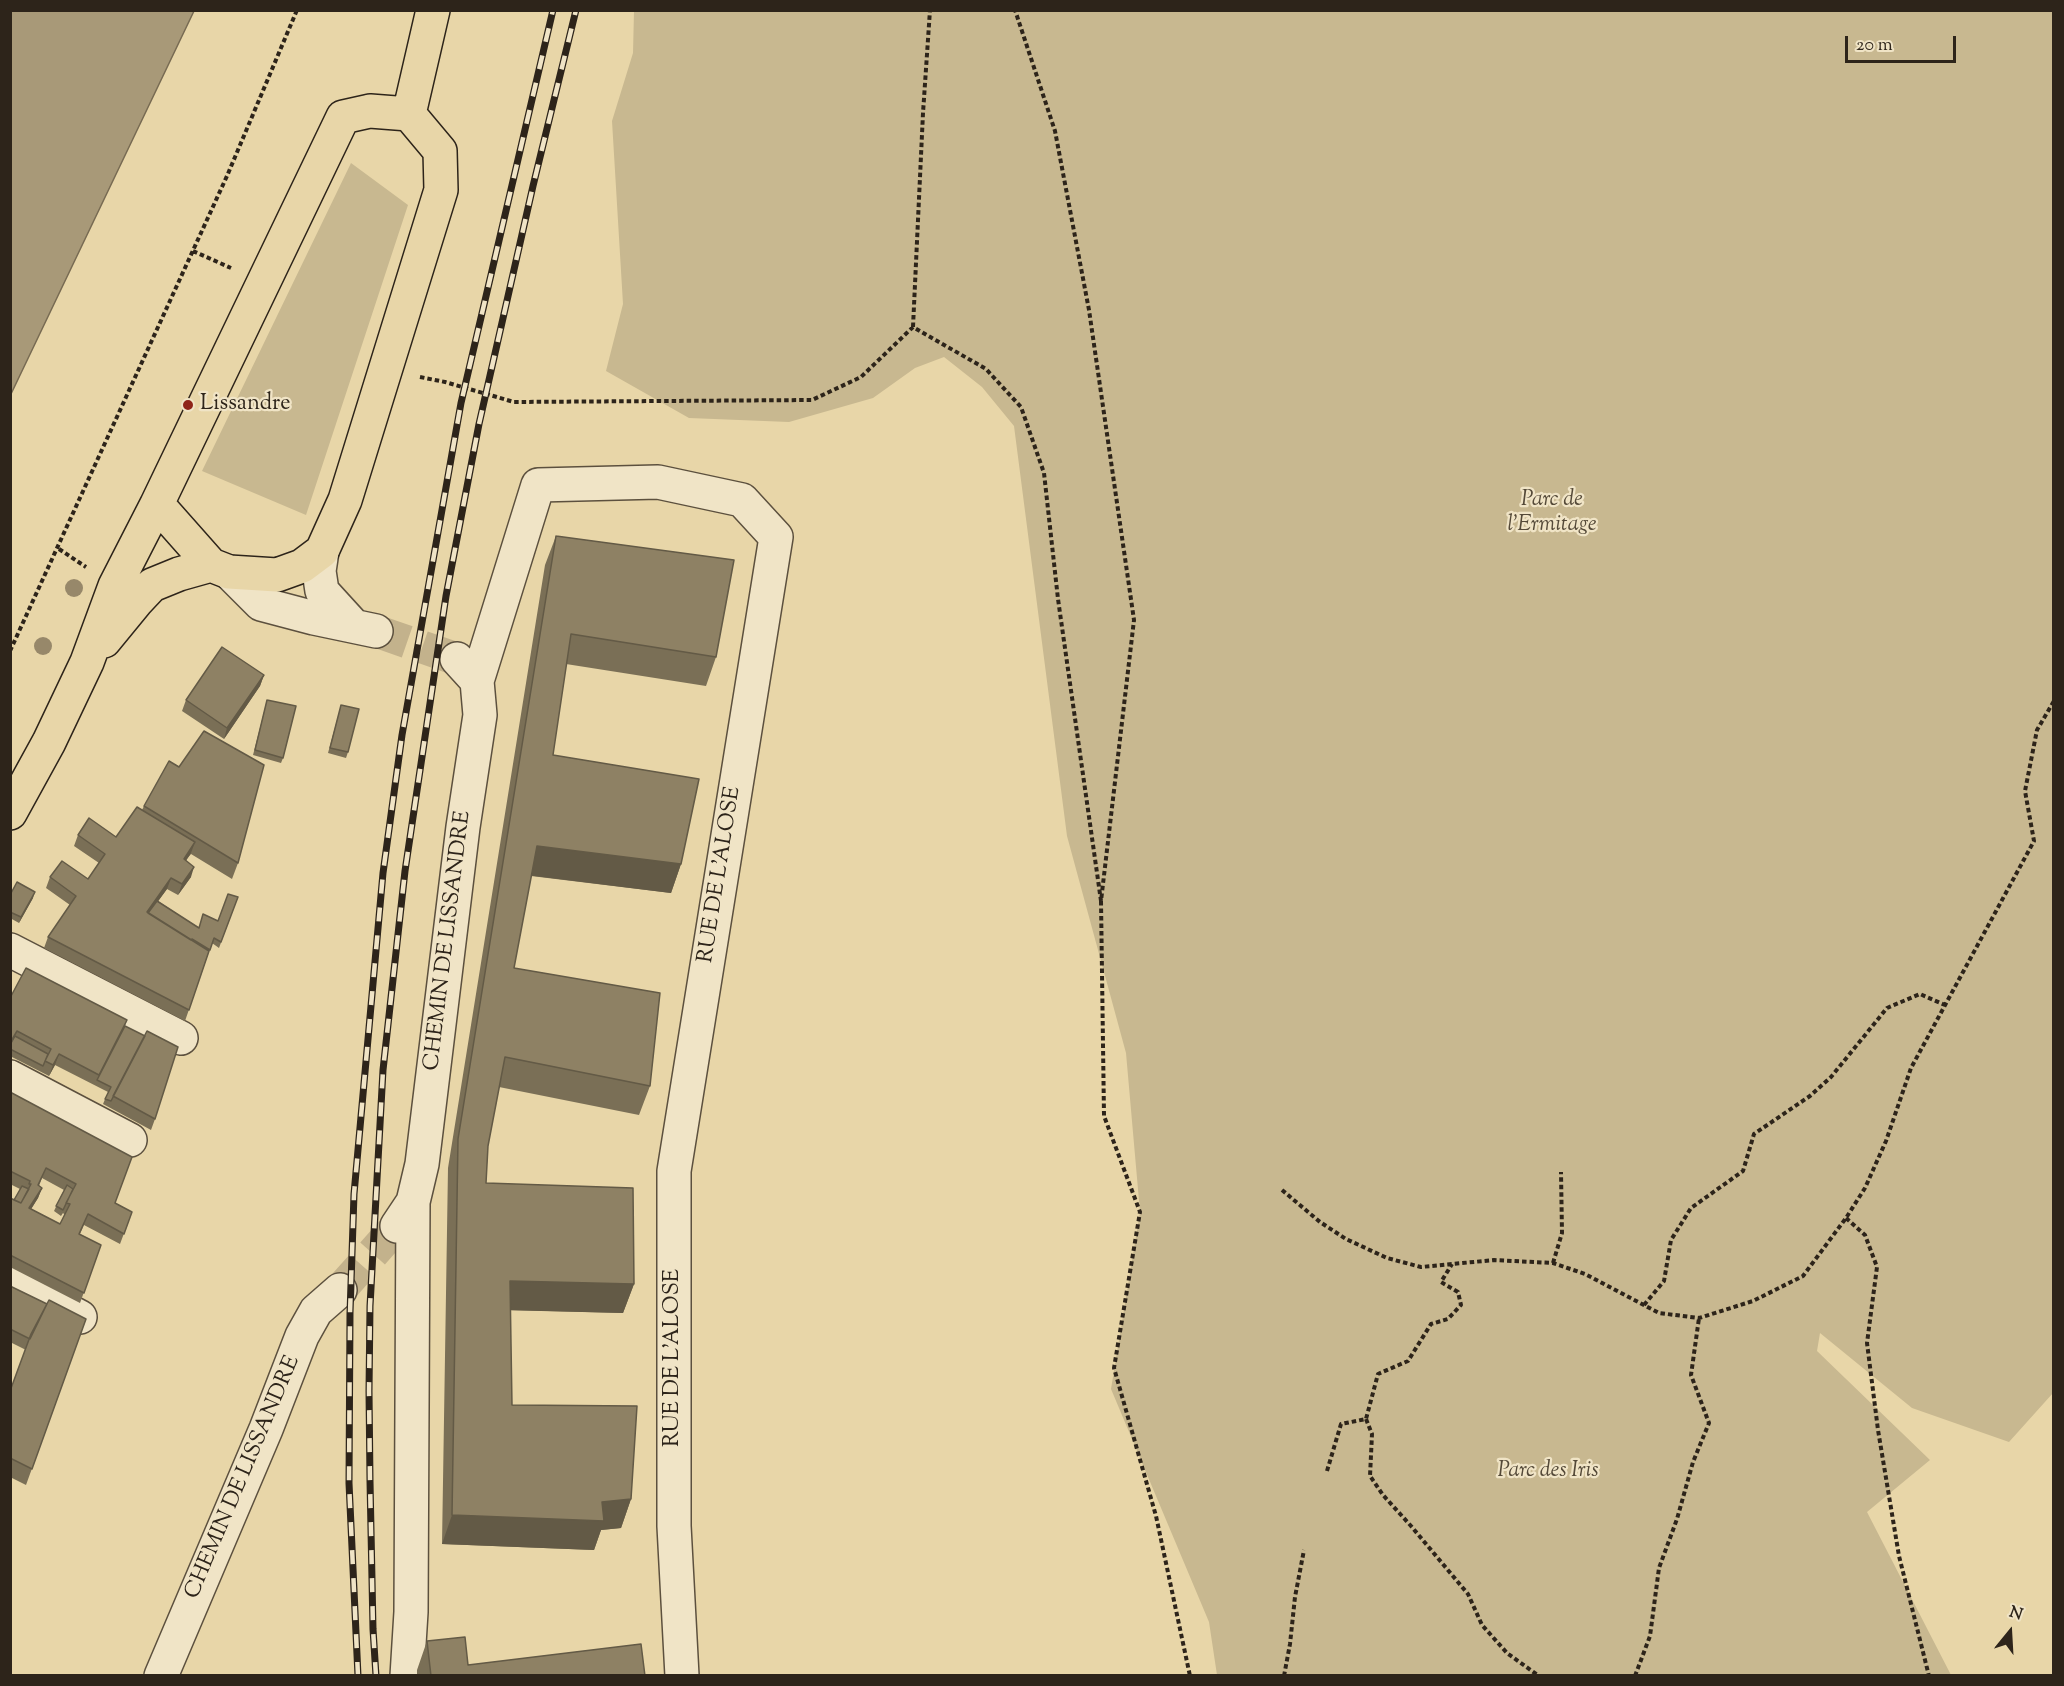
<!DOCTYPE html>
<html>
<head>
<meta charset="utf-8">
<style>
  body { margin:0 }
  #map { position:relative; width:2064px; height:1686px; overflow:hidden; background:#e8d6a8; font-family:"Sorts Mill Goudy",serif }
  canvas { display:block }
  .frame { position:absolute; inset:0; border:12px solid #2d241a; pointer-events:none }
  .north { position:absolute; left:1980px; top:1602px; width:60px; height:60px; -webkit-text-stroke:4px #f0e4c6; paint-order:stroke; rotate:18deg; font-size:16px; font-weight:700; line-height:24px; text-align:center; color:#2d241a }
  .north::after { content:''; display:block; margin:auto; width:21px; height:27px; background:#2d241a; clip-path:polygon(50% 0,100% 100%,50% 72%,0 100%) }
  .scale { position:absolute; left:1845px; top:36px; width:111px; height:27px; box-sizing:border-box; border:3px solid #2d241a; border-top:0; padding-left:8px; font-size:18px; line-height:21px; white-space:nowrap; color:#2d241a; -webkit-text-stroke:4px #f0e4c6; paint-order:stroke }
</style>
</head>
<body>
<div id="map">
<canvas width="2064" height="1686"></canvas>
<div class="frame"></div>
<div class="north">N</div>
<div class="scale">20 m</div>
</div>
<script>
const c = document.querySelector('canvas').getContext('2d');
c.lineJoin = 'round';
function fill(path, color) {
  c.fillStyle = color;
  c.fill(path, 'evenodd');
}
function poly(rows) {
  const path = new Path2D();
  for (const r of rows) {
    path.moveTo(r[0], r[1]);
    for (let i = 2; i < r.length; i += 2) path.lineTo(r[i], r[i + 1]);
  }
  return path;
}
function trace(path, color, width, dash) {
  c.strokeStyle = color;
  c.lineWidth = width;
  c.lineCap = dash ? 'butt' : 'round';
  c.setLineDash(dash || []);
  c.stroke(path);
}
function drawText(font, color, halo, rows, align = 'center') {
  c.font = font + ' "Sorts Mill Goudy",serif';
  c.lineWidth = 4.5;
  c.setLineDash([]);
  c.textBaseline = 'middle';
  c.strokeStyle = halo;
  c.fillStyle = color;
  for (const [text, x, y, turn = 0] of rows) {
    c.save();
    c.translate(x, y);
    c.rotate((+turn || 0) * Math.PI / 180);
    c.textAlign = isNaN(turn) ? turn : align;
    if (halo) c.strokeText(text, 0, 0);
    c.fillText(text, 0, 0);
    c.restore();
  }
}
const green = poly([
  [634,11,2053,11,2053,1393,2009,1442,1912,1408,1820,1333,1817,1351,1930,1460,1867,1512,1951,1675,1217,1675,1209,1622,1111,1389,1140,1212,1126,1053,1067,836,1014,426,982,387,944,357,915,368,873,398,789,422,689,418,606,371,623,304,612,121,633,53],
  [351,163,408,205,306,515,202,471]
]);
const water = poly([
  [11,10,194,11,11,394,10,11,11,10]
]);
const minorTunnel = poly([
  [376,631,457,659],
  [340,1290,397,1226]
]);
const path = poly([
  [193,251,231,268],
  [913,327,923,113,930,10],
  [420,377,445,382,514,402,812,400,861,377,913,327,986,369,1021,407,1044,473,1058,599,1101,901,1134,620,1089,310,1055,131,1015,10],
  [59,549,86,567],
  [10,651,227,176,297,10],
  [1101,901,1104,1116,1140,1212,1114,1368,1156,1516,1190,1676],
  [1282,1190,1320,1222,1346,1239,1387,1258,1421,1267,1494,1260,1553,1263,1585,1274,1659,1313,1699,1318,1753,1301,1803,1276,1846,1218,1865,1188,1886,1141,1911,1068,2034,841,2025,791,2037,730,2054,701],
  [1846,1218,1865,1235,1877,1267,1867,1343,1878,1430,1899,1556,1929,1676],
  [1553,1263,1562,1233,1561,1172],
  [1644,1305,1664,1281,1671,1240,1691,1208,1743,1171,1754,1134,1810,1096,1831,1077,1887,1008,1920,994,1945,1005],
  [1366,1419,1372,1434,1370,1476,1383,1495,1411,1526,1468,1594,1482,1625,1507,1653,1539,1676],
  [1327,1471,1341,1424,1366,1419,1378,1374,1408,1361,1431,1324,1448,1319,1461,1305,1458,1292,1441,1282,1452,1264],
  [1284,1676,1290,1644,1295,1597,1304,1550],
  [1635,1676,1650,1636,1659,1568,1677,1519,1693,1462,1709,1423,1691,1375,1699,1318]
]);
const minor = poly([
  [322,551,319,571,322,591,353,625],
  [229,572,261,604,314,618,376,631],
  [477,681,538,485,658,482,742,500,776,537,674,1171,674,1526,682,1676],
  [10,950,181,1038],
  [10,1077,130,1140],
  [397,1226,413,1202,422,1164,463,827,480,715,477,681,457,659],
  [10,1280,80,1317],
  [161,1676,266,1429,302,1336,316,1311,340,1290],
  [407,1676,411,1612,413,1202]
]);
const major = poly([
  [370,111,409,114,440,151,441,190,345,500,322,551,302,566,277,575,229,572,211,565,157,504,343,117,370,111],
  [409,114,433,10],
  [104,641,136,602,152,585,179,574,211,565],
  [10,813,49,742,87,662,115,586,157,504]
]);
const rail = poly([
  [358,1676,349,1483,350,1313,354,1194,383,873,402,735,461,403,553,10],
  [376,1676,373,1629,370,1481,369,1391,370,1306,383,1070,405,871,446,596,479,424,533,186,576,10]
]);
const trees = [
  [74,588],
  [43,646]
];
const wall = poly([
  [556,536,716,657,706,686,566,664,553,755,681,864,671,893,531,876,514,968,650,1086,639,1115,499,1087,488,1146,486,1183,634,1284,623,1313,510,1310,512,1405,631,1499,621,1528,601,1530,594,1550,442,1544,448,1168,545,565],
  [264,675,260,686,224,739,182,711,186,700],
  [267,700,283,758,281,763,253,755],
  [341,705,348,752,346,758,328,753],
  [144,806,238,863,232,879,191,854,186,860,191,877,178,895,167,889,158,901,199,928,218,921,238,897,219,948,212,943,185,1021,44,948,48,937,70,905,46,888,50,877,88,879,99,863,74,846,78,835,116,837,142,810],
  [10,895,33,898,19,923,10,918],
  [10,998,127,1020,125,1026,155,1119,151,1130,103,1104,108,1092,55,1065,49,1076,10,1056],
  [10,1092,115,1204,132,1212,120,1244,84,1225,80,1234,101,1245,80,1303,10,1267,10,1198,14,1200,20,1189,10,1184],
  [42,1178,64,1190,54,1211,61,1216,63,1213,65,1215,60,1224,31,1209,38,1198,42,1188,39,1186],
  [10,1286,47,1304,86,1319,26,1485,10,1477,10,1391,26,1350,10,1342],
  [427,1641,468,1665,645,1676,417,1676,417,1670]
]);
const shadedWall = poly([
  [264,675,260,686,224,739,227,728],
  [195,842,191,853,180,870,184,859],
  [537,846,681,864,671,893,526,875],
  [194,867,191,877,178,895,182,884],
  [171,878,167,889,146,918,147,912],
  [35,892,33,898,19,923,21,917],
  [59,1054,55,1065,49,1076,53,1065],
  [42,1188,38,1198,25,1219,29,1208],
  [510,1281,634,1284,623,1313,500,1310],
  [631,1499,621,1528,601,1530,594,1550,442,1544,452,1515]
]);
const building = poly([
  [556,536,734,560,716,657,571,634,553,755,699,779,681,864,537,846,514,968,660,993,650,1086,505,1057,488,1146,486,1183,633,1188,634,1284,510,1281,512,1405,637,1406,631,1499,602,1502,604,1521,452,1515,458,1139,556,536],
  [222,647,264,675,227,728,186,700,222,647],
  [267,700,296,706,283,758,255,750,267,700],
  [341,705,359,709,348,752,330,748,341,705],
  [204,731,264,765,238,863,144,806,169,761,179,767,204,731],
  [137,807,195,842,184,859,194,867,182,884,171,878,147,912,209,951,189,1010,48,937,76,896,50,877,62,861,88,879,105,854,78,835,89,818,116,837,137,807],
  [17,882,35,892,21,917,10,912,10,895,17,882],
  [228,894,238,897,221,942,214,938,210,950,192,939,191,940,148,913,157,901,199,928,203,914,218,921,228,894],
  [26,968,127,1020,99,1075,59,1054,53,1065,45,1061,51,1049,17,1031,10,1043,10,998,26,968],
  [125,1026,145,1036,111,1101,105,1099,111,1087,97,1080,125,1026],
  [147,1031,178,1047,155,1119,113,1096,147,1031],
  [15,1036,48,1054,43,1066,10,1049,10,1045,15,1036],
  [10,1092,132,1157,115,1203,132,1212,124,1234,88,1214,79,1234,101,1245,84,1293,10,1255,10,1198,21,1203,31,1184,29,1184,30,1181,10,1171,10,1092],
  [46,1168,76,1184,66,1203,70,1204,60,1224,29,1208,42,1188,38,1185,46,1168],
  [67,1185,73,1189,63,1210,56,1206,67,1185],
  [22,1186,29,1189,21,1203,14,1200,22,1186],
  [10,1286,47,1304,30,1339,10,1329,10,1286],
  [49,1300,86,1319,32,1469,10,1458,10,1391,31,1334,49,1300],
  [465,1637,468,1665,641,1644,645,1676,431,1676,427,1641,465,1637]
]);
const markers = [
  [188,405,6,"#8f2418"]
];
const poiNames = [
  ["Lissandre",200,405]
];
const parkNames = [
  ["Parc de",1552,501],
  ["l'Ermitage",1552,526],
  ["Parc des Iris",1548,1472]
];
const streetNames = [
  ["RUE DE L'ALOSE",721,875,-81],
  ["CHEMIN DE LISSANDRE",449,941,-83],
  ["RUE DE L'ALOSE",674,1358,-90],
  ["CHEMIN DE LISSANDRE",244,1478,-67]
];
fill(green, '#c8b890');
fill(water, '#a89978');
trace(water, '#776a52', 1.5);
trace(minorTunnel, '#c3b28c', 33, [33, 16]);
trace(minor, '#5c503e', 36);
trace(major, '#2d241a', 36);
trace(path, '#2d241a', 4, [4.5, 3]);
trace(minor, '#f0e4c6', 33);
trace(major, '#e8d6a8', 33);
trace(rail, '#2d241a', 7);
trace(rail, '#f0e4c6', 4.5, [14]);
c.fillStyle = '#97886a';
for (const [x, y] of trees) {
  c.beginPath();
  c.arc(x, y, 9, 0, 2 * Math.PI);
  c.fill();
}
fill(wall, '#7a6f56');
fill(shadedWall, '#635a46');
fill(building, '#8e8164');
trace(building, '#635a46', 1.5);
for (const [x, y, r, color] of markers) {
  const dot = new Path2D();
  dot.arc(x, y, r, 0, 2 * Math.PI);
  c.fillStyle = color;
  c.fill(dot);
  trace(dot, '#f0e4c6', 2);
}
drawText('22px', '#2d241a', '#f0e4c6', poiNames, 'left');
drawText('italic 22px', '#544938', '#f0e4c6', parkNames);
drawText('22px', '#2d241a', '#f0e4c6', streetNames);
</script>
</body>
</html>
